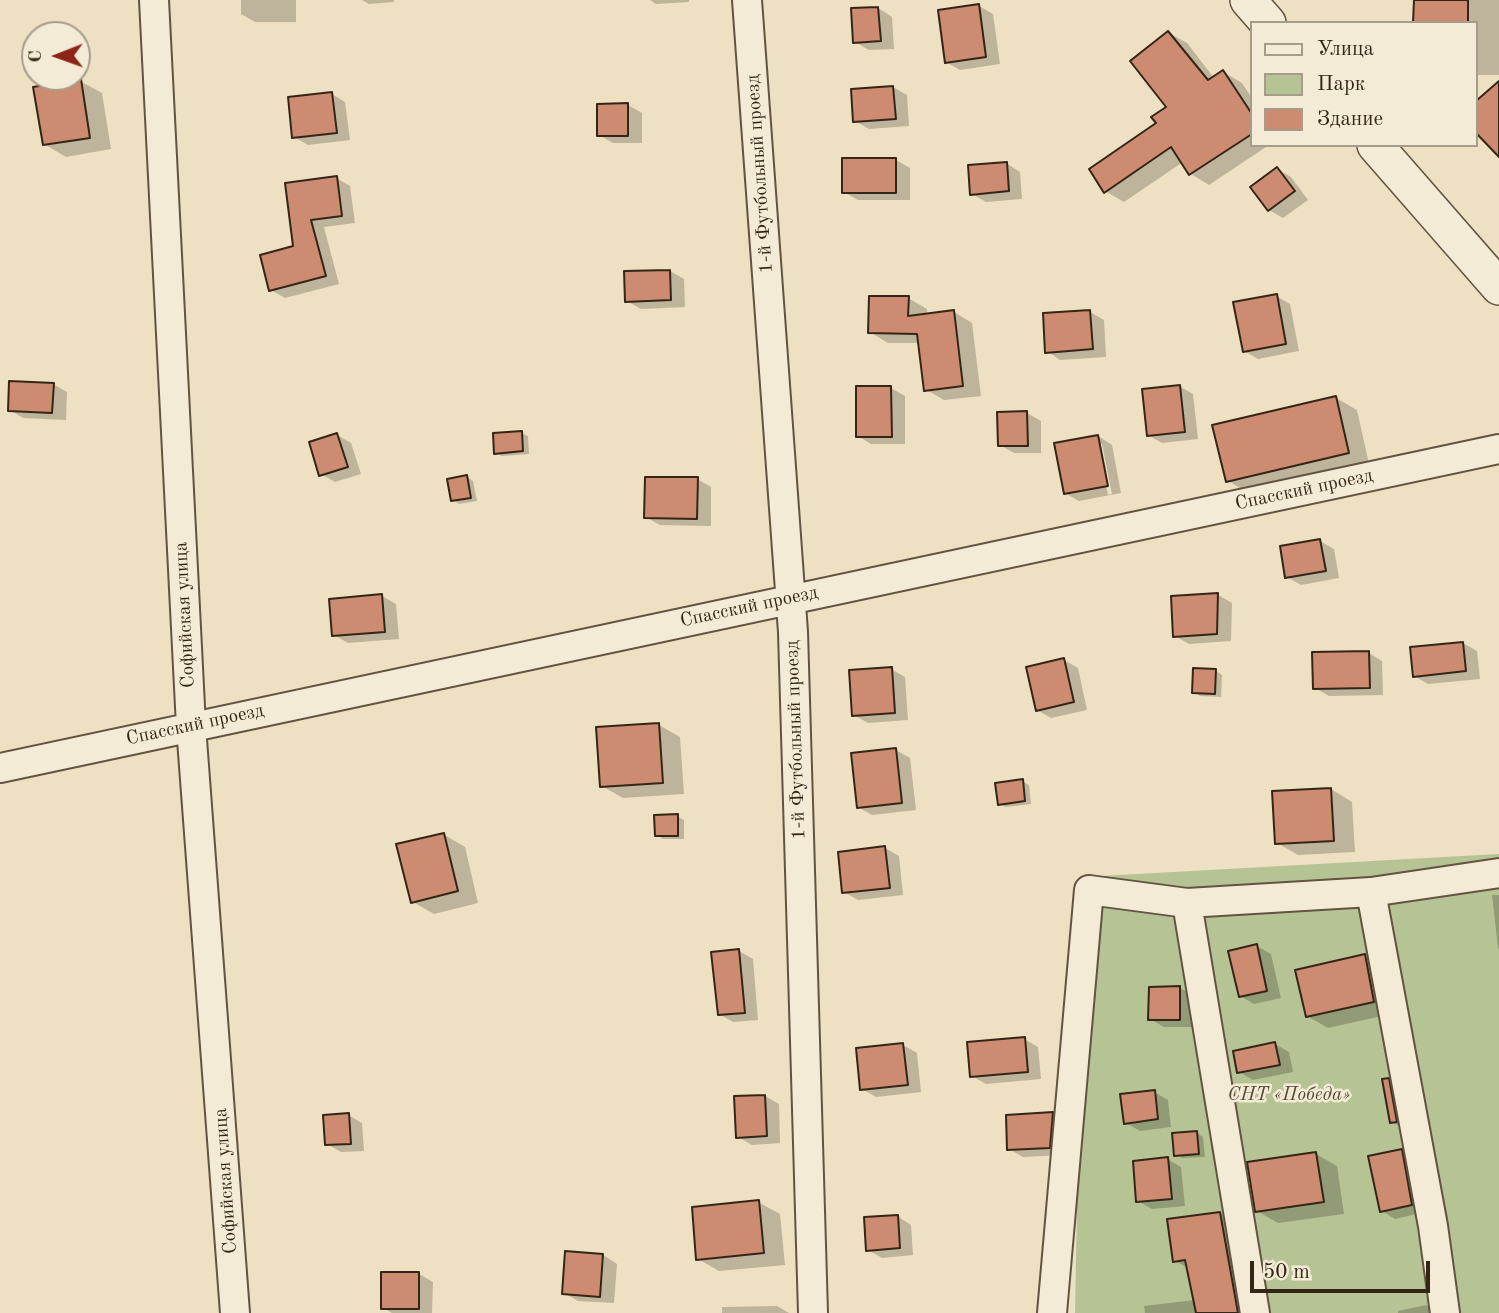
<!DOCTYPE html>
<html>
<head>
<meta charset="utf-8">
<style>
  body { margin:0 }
  #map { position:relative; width:1499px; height:1313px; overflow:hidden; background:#eee0c2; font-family:"Old Standard TT",serif }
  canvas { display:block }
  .legend { position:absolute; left:1250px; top:21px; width:228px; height:126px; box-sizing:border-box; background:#f4ebd7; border:2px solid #a79c8a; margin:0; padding:9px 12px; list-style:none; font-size:21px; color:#342616 }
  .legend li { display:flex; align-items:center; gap:14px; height:35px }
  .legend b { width:35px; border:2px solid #a79c8a }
  .north { position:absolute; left:21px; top:21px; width:70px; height:70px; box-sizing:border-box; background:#f4ebd7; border:2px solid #a79c8a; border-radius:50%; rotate:269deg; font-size:19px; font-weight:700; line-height:28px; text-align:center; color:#342616 }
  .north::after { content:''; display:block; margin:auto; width:24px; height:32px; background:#8f2418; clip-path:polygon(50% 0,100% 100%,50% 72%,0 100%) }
  .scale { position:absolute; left:1250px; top:1261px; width:180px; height:32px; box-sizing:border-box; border:4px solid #342616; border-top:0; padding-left:9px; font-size:21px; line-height:24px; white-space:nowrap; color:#342616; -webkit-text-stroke:5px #f4ebd7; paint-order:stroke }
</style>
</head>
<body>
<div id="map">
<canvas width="1499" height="1313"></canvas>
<ul class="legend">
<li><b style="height:9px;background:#f4ebd7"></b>Улица</li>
<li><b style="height:19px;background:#b6c395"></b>Парк</li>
<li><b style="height:19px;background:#cd8b72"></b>Здание</li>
</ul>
<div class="north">С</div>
<div class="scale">50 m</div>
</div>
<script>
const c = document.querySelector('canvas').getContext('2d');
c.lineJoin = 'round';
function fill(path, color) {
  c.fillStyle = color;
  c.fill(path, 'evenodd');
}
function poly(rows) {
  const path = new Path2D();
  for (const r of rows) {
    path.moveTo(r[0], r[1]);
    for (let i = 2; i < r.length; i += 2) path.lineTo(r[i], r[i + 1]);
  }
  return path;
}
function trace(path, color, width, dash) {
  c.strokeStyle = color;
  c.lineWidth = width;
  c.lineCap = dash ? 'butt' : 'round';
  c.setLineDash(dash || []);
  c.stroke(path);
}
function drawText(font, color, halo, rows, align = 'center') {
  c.font = font + ' "Old Standard TT",serif';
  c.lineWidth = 5;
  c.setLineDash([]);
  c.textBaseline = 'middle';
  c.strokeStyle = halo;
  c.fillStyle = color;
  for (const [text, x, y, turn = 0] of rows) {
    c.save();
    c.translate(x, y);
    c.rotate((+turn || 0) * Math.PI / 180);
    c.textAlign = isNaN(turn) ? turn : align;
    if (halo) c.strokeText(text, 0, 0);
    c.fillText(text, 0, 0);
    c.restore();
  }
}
const green = poly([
  [1499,854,1499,1313,1075,1313,1083,877]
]);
const shadow = poly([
  [241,0,296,0,296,22,255,22,241,14],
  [362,0,394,0,394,2,369,4],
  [650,0,689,0,689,2,656,4],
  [1415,0,1499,0,1499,75,1476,75,1476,23,1415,23],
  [979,6,993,14,1000,64,960,70,946,62],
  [878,8,892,17,894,49,869,50,855,42],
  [1169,33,1187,43,1214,78,1223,72,1242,83,1252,98,1252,145,1269,145,1209,185,1191,174,1183,162,1124,202,1105,191,1169,108],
  [80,81,102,93,111,149,66,157,44,144],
  [893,87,907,95,909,126,869,129,855,121],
  [332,94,345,102,350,140,308,145,294,137],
  [628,105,642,113,642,143,613,143,599,135],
  [896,160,910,168,910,200,858,200,844,192],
  [1006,163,1020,172,1022,199,986,202,972,194],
  [1277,169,1291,177,1308,200,1283,218,1269,210],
  [336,178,350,186,355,223,324,227,339,284,285,298,271,290,295,248,287,185],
  [670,271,684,279,685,307,641,309,627,301],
  [1276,296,1290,304,1299,351,1258,359,1244,351],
  [908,298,927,309,927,315,954,312,972,323,981,396,944,400,925,389,920,343,888,343,870,332],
  [1090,312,1104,320,1106,357,1060,360,1047,351],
  [53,384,67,392,66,420,23,418,10,410],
  [1179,386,1193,394,1198,439,1162,443,1148,435],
  [891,388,905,396,905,444,871,444,858,436],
  [1336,398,1357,410,1369,464,1248,493,1227,480],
  [1027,413,1041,421,1041,453,1014,453,1000,445],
  [521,433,528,436,529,454,502,456,496,453],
  [337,435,351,443,361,474,335,482,321,474],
  [1098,436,1112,445,1121,493,1079,501,1065,493],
  [1098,444,1102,444,1112,494,1108,495],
  [467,477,473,481,477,501,459,504,453,500],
  [697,479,711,487,711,526,660,525,646,517],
  [1320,541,1334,549,1339,578,1301,585,1287,577],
  [1218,595,1232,603,1231,641,1189,644,1175,636,1173,598],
  [382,596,396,604,399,639,348,643,334,635],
  [1463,643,1477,651,1480,679,1428,684,1414,676],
  [1369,653,1382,661,1383,695,1329,696,1315,688],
  [1064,660,1078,668,1087,710,1051,718,1037,710],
  [891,669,905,677,908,720,868,723,854,715],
  [1216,671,1222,675,1221,697,1200,696,1194,692],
  [659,725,680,737,684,794,623,798,602,786],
  [896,750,910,758,916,810,872,815,858,807],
  [1022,781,1029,785,1031,804,1006,807,999,804],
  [1331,789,1352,802,1355,852,1298,855,1277,843],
  [677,816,684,820,684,839,663,839,656,835],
  [443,834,465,847,478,903,434,914,413,902],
  [885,848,899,856,903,895,858,900,844,892],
  [1492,895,1499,895,1499,949,1498,948],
  [1257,946,1271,954,1281,998,1254,1004,1240,996],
  [739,951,753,959,758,1020,733,1022,719,1014],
  [1365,956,1386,968,1395,1013,1328,1028,1307,1016],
  [1180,988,1194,996,1194,1027,1164,1027,1150,1019],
  [1024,1039,1038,1047,1041,1079,986,1084,972,1076],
  [1275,1044,1289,1052,1293,1072,1253,1080,1239,1072],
  [903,1045,917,1053,921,1092,876,1097,862,1089],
  [1388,1080,1402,1088,1406,1130,1392,1122],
  [1154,1092,1168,1100,1171,1127,1140,1131,1126,1123],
  [765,1096,779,1104,780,1143,752,1145,738,1137],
  [1052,1114,1066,1122,1063,1155,1023,1157,1009,1149],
  [348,1115,362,1123,364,1151,341,1152,327,1144],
  [1197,1133,1203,1137,1205,1157,1182,1158,1176,1154],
  [1401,1151,1415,1159,1425,1212,1395,1219,1382,1211],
  [1316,1154,1337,1166,1344,1214,1278,1223,1257,1211],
  [1167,1159,1181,1167,1185,1206,1152,1209,1138,1201],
  [758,1202,780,1214,785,1265,719,1271,698,1259],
  [1219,1213,1233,1222,1250,1313,1145,1313,1144,1306,1195,1300,1188,1268,1175,1261],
  [897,1216,911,1225,913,1255,882,1258,868,1250],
  [603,1255,617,1264,614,1303,578,1301,564,1293],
  [419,1274,433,1282,432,1313,392,1313,383,1308],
  [1426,1305,1440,1313,1398,1313,1398,1311],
  [777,1306,789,1313,722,1313,722,1307]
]);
const building = poly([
  [1414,0,1468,0,1468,23,1413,23,1414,0],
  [979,4,986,57,945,63,938,10,979,4],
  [878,7,881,41,853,43,851,8,878,7],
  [1168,31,1208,80,1223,70,1252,114,1252,134,1189,175,1171,147,1104,193,1089,169,1156,123,1151,117,1166,107,1130,61,1168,31],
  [81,79,90,138,43,145,33,87,81,79],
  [1499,81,1499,157,1476,133,1476,101,1499,81],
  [893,86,896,119,853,122,851,89,893,86],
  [332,92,337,133,292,138,288,97,332,92],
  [628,103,628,136,597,136,597,104,628,103],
  [842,158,896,158,896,193,842,193,842,158],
  [1007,162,1009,191,970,195,968,165,1007,162],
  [1277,167,1295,191,1268,211,1250,187,1277,167],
  [337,176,342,216,311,220,326,276,269,291,260,255,293,246,285,183,337,176],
  [670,270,671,300,625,302,624,271,670,270],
  [1277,294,1286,344,1243,352,1233,302,1277,294],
  [869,296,909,296,908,316,954,310,963,386,924,391,917,334,868,333,869,296],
  [1090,310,1093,349,1045,353,1043,313,1090,310],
  [9,381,54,383,52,413,8,411,9,381],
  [1180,385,1185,432,1147,436,1142,389,1180,385],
  [856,386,891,386,892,437,856,437,856,386],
  [1336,396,1349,453,1226,482,1212,425,1336,396],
  [1027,411,1028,446,998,446,997,412,1027,411],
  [522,431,523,451,494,454,493,433,522,431],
  [337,433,348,467,319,476,309,442,337,433],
  [1098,435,1108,486,1064,494,1054,443,1098,435],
  [467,475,471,498,451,501,447,479,467,475],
  [645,477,698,477,697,519,644,518,645,477],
  [1320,539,1326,571,1285,578,1280,546,1320,539],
  [1218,593,1217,634,1173,637,1171,596,1218,593],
  [382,594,385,632,332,636,329,599,382,594],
  [1463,642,1466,671,1413,677,1410,647,1463,642],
  [1369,651,1370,688,1313,689,1312,652,1369,651],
  [1064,658,1074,702,1036,711,1026,667,1064,658],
  [892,667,895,713,852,716,849,670,892,667],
  [1193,668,1216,669,1215,694,1192,693,1193,668],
  [659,723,663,783,600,787,596,727,659,723],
  [896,748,902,803,857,808,851,753,896,748],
  [1023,779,1025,801,998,805,995,783,1023,779],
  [1331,788,1334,841,1275,844,1272,791,1331,788],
  [678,814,678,836,655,836,654,815,678,814],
  [444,833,458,891,411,903,396,844,444,833],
  [885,846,890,888,842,893,838,852,885,846],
  [1257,944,1267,991,1239,997,1228,951,1257,944],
  [739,949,745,1013,718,1015,711,952,739,949],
  [1365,954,1374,1002,1306,1017,1295,970,1365,954],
  [1180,986,1180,1020,1148,1020,1149,987,1180,986],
  [1025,1037,1028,1072,970,1077,967,1042,1025,1037],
  [1275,1042,1280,1065,1237,1073,1233,1051,1275,1042],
  [903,1043,908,1085,860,1090,856,1048,903,1043],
  [1389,1078,1397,1122,1390,1123,1382,1079,1389,1078],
  [1155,1090,1158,1119,1124,1124,1120,1094,1155,1090],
  [765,1095,767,1136,736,1138,734,1096,765,1095],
  [1053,1112,1050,1148,1007,1150,1006,1115,1053,1112],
  [349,1113,351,1144,325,1145,323,1115,349,1113],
  [1197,1131,1199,1154,1174,1156,1172,1133,1197,1131],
  [1402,1149,1412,1205,1380,1212,1368,1156,1402,1149],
  [1316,1152,1324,1202,1255,1212,1247,1162,1316,1152],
  [1168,1157,1172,1199,1136,1202,1133,1161,1168,1157],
  [759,1200,764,1253,696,1260,692,1207,759,1200],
  [1220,1212,1238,1313,1196,1313,1185,1260,1173,1262,1167,1219,1220,1212],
  [898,1215,900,1248,866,1251,864,1217,898,1215],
  [565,1251,603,1254,600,1297,562,1294,565,1251],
  [381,1272,419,1272,419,1309,381,1309,381,1272]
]);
const minor = poly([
  [154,0,191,726,235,1313],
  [747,0,793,632,813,1313],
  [0,768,1499,449],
  [1371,892,1433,1226,1445,1313],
  [1187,903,1255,1313],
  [1052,1313,1089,890,1187,903,1371,892,1499,873]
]);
const tertiary = poly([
  [1248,0,1268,23],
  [1375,145,1499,287]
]);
const streetNames = [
  ["1-й Футбольный проезд",760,174,-94],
  ["Спасский проезд",1304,490,-12],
  ["Спасский проезд",749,607,-12],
  ["Софийская улица",185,615,-93],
  ["Спасский проезд",195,725,-12],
  ["1-й Футбольный проезд",796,740,-92],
  ["Софийская улица",226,1181,-94]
];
const parkNames = [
  ["СНТ «Победа»",1289,1095]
];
fill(green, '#b6c395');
fill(shadow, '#0003');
fill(building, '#cd8b72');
trace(building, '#342616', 2);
trace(minor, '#625441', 32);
trace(tertiary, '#625441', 38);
trace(minor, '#f4ebd7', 28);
trace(tertiary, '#f4ebd7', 35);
drawText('19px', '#342616', '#f4ebd7', streetNames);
drawText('italic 19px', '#544d36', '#f4ebd7', parkNames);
</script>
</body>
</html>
